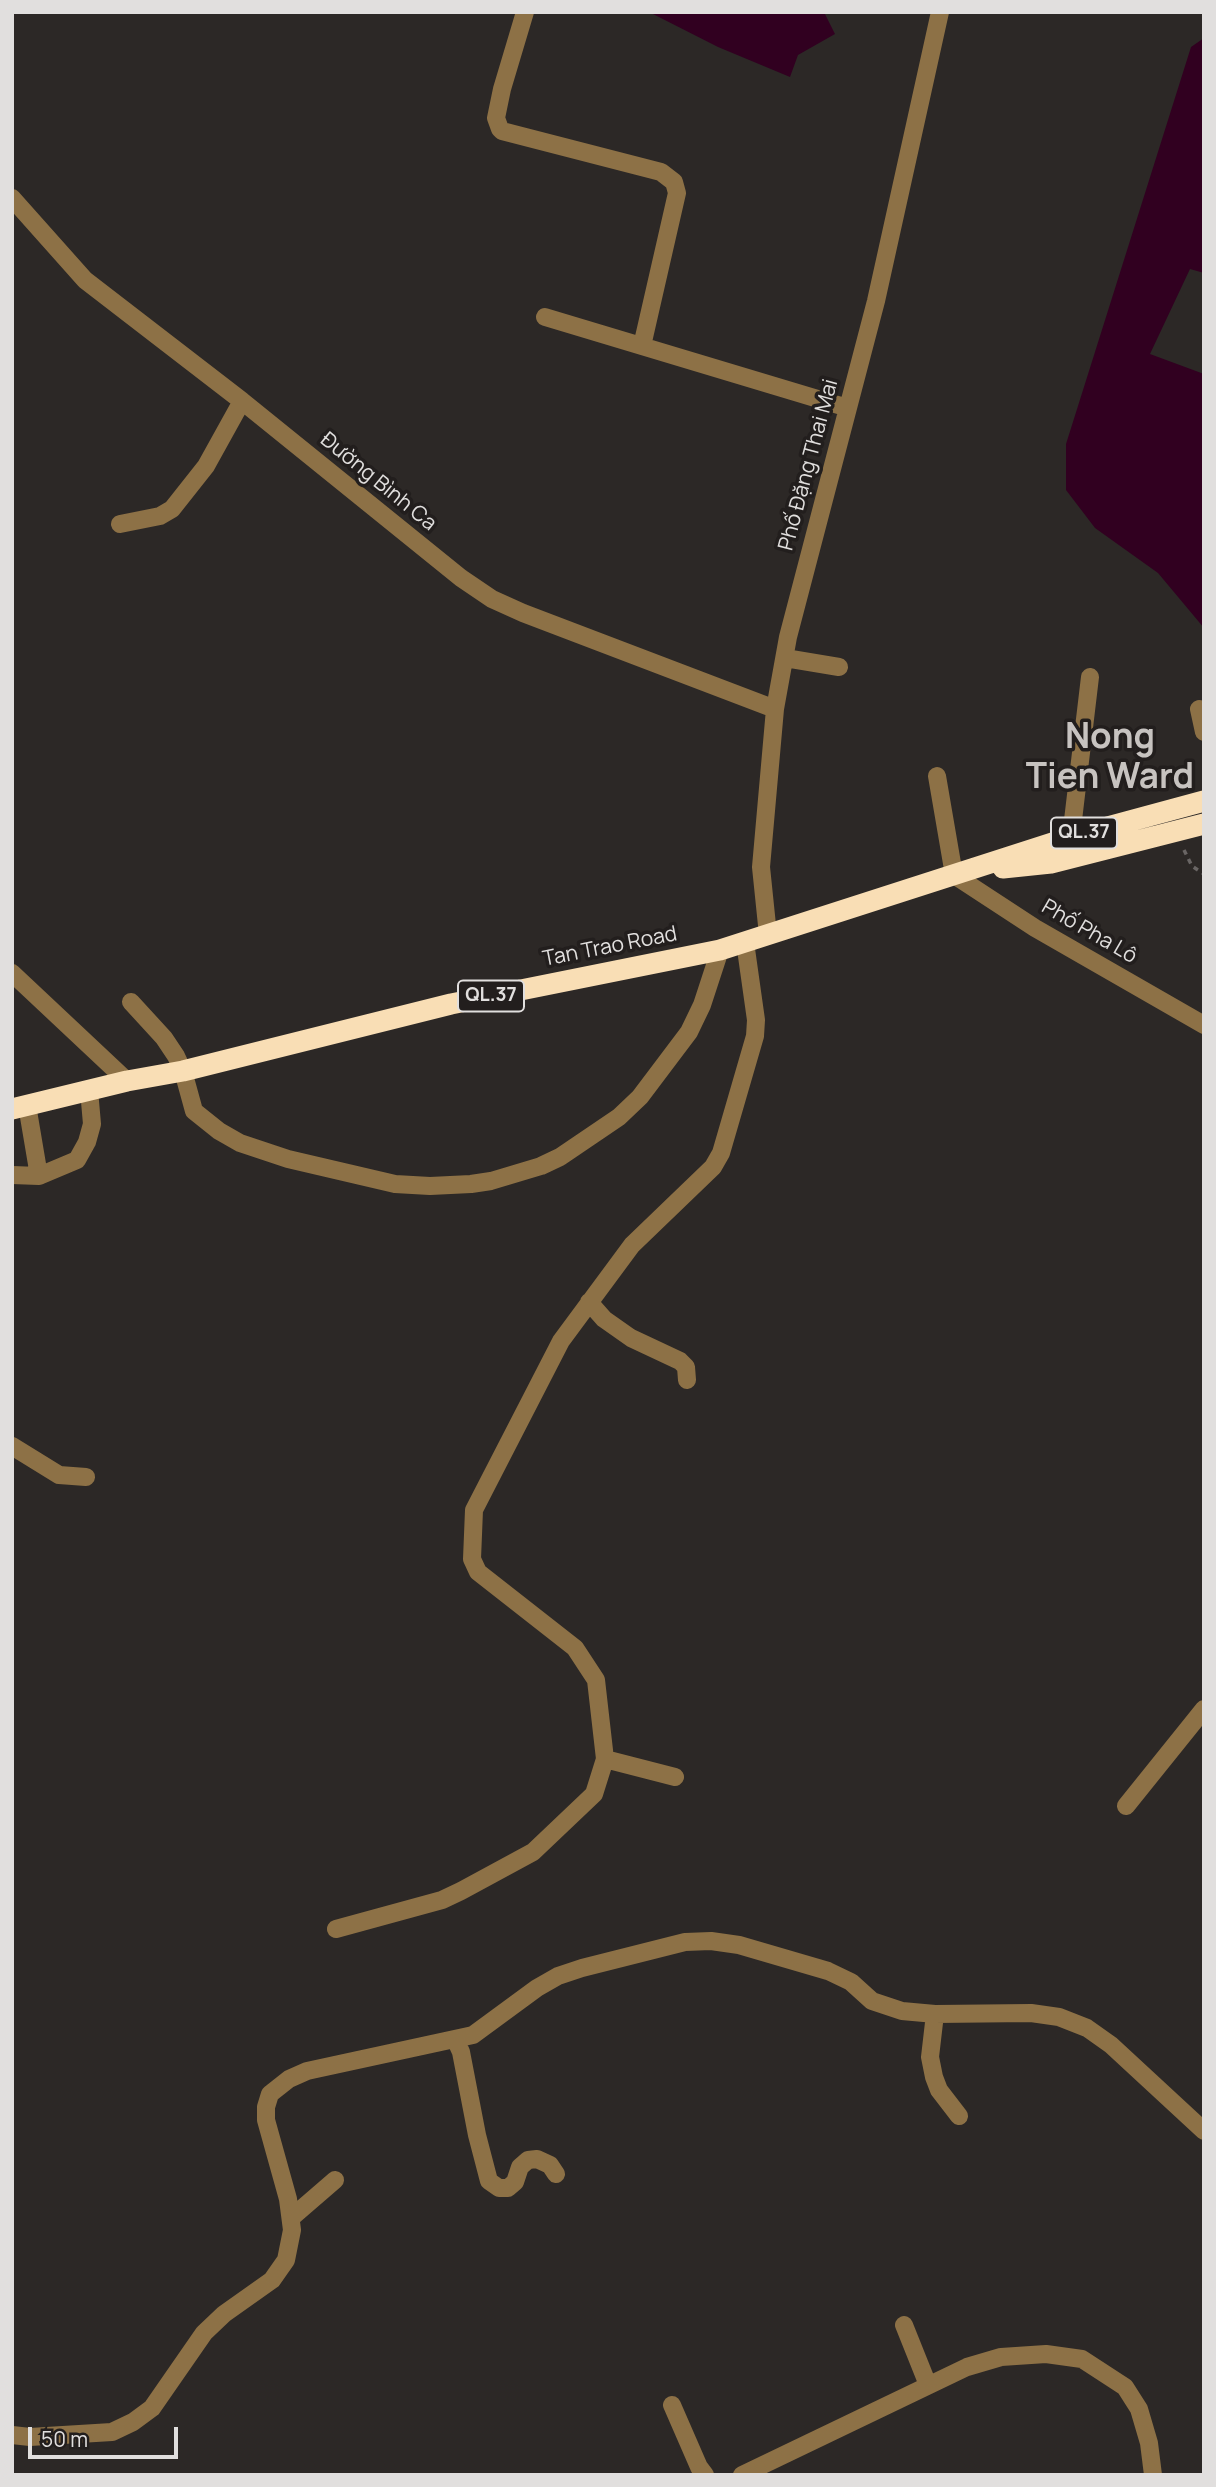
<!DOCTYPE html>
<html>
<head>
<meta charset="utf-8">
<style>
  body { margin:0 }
  #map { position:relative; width:1216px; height:2487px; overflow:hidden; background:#2c2826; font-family:Manrope,sans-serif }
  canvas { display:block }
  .frame { position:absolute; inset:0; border:14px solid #e1dfde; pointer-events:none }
  .scale { position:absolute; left:28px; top:2427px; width:150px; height:32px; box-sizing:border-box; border:4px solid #e1dfde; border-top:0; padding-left:9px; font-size:21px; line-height:24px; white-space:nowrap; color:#e1dfde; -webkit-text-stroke:5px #221e1d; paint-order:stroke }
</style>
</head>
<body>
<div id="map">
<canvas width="1216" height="2487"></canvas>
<div class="frame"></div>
<div class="scale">50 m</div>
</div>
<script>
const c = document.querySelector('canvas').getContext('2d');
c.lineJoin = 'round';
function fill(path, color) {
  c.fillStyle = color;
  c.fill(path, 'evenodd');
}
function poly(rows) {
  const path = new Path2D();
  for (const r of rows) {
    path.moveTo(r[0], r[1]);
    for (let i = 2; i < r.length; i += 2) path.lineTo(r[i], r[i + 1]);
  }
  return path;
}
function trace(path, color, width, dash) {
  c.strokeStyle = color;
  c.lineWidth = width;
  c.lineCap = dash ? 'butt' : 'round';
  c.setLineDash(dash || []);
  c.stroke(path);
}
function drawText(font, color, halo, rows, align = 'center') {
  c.font = font + ' Manrope,sans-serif';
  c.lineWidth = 7;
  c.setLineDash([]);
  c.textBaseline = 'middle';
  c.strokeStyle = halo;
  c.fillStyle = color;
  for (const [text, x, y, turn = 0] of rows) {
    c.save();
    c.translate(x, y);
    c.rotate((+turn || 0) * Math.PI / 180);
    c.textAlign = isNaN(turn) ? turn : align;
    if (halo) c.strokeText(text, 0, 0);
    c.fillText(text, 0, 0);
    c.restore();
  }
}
const water = poly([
  [649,12,824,12,835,34,798,55,790,77,718,47],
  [1204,38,1204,273,1190,269,1150,354,1204,374,1204,628,1158,573,1095,528,1066,490,1066,444,1191,47]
]);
const path = poly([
  [1184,850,1192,866,1204,874]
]);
const minor = poly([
  [525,12,502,89,496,118,500,129,502,131,661,172,674,182,677,193,642,346],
  [12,198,85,280,242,401,461,578,492,599,523,613,775,709],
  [545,317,848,408],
  [120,524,160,516,172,509,206,466,242,401],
  [785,658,839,667],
  [1199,709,1204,732],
  [937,776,954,875,1035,928,1204,1025],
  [1071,837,1090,677],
  [768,935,761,867,775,709,788,637,876,301,940,12],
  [12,973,127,1081],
  [131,1002,164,1038,176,1056,183,1071,194,1111,219,1131,240,1143,288,1159,395,1184,430,1186,471,1184,491,1181,541,1166,560,1157,619,1117,640,1097,689,1032,702,1005,720,950],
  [27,1105,39,1176],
  [12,1175,39,1176,77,1160,87,1142,92,1124,89,1090],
  [589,1302,604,1319,631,1338,680,1361,686,1367,687,1380],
  [12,1446,59,1475,86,1477],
  [605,1759,675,1777],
  [1126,1806,1204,1709],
  [336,1929,442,1900,461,1891,533,1852,594,1794,605,1759,596,1680,575,1648,478,1572,472,1559,474,1510,561,1341,632,1245,713,1167,721,1153,755,1036,756,1020,745,942],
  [935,2014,930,2057,934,2077,939,2090,959,2116],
  [456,2041,461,2052,477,2135,489,2181,499,2188,508,2188,515,2182,520,2167,528,2160,537,2159,550,2165,556,2174],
  [291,2218,335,2180],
  [904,2325,928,2385],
  [672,2405,699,2467,705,2475],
  [12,2435,30,2437,112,2432,133,2422,152,2408,204,2333,224,2314,272,2280,286,2260,292,2230,288,2199,266,2120,266,2107,270,2094,289,2079,307,2071,473,2035,537,1988,558,1976,582,1968,685,1942,711,1941,739,1945,828,1971,851,1982,872,2001,902,2011,935,2014,1031,2013,1059,2017,1087,2028,1111,2045,1204,2131],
  [742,2475,967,2367,1001,2357,1046,2354,1082,2359,1125,2387,1139,2409,1149,2443,1153,2475]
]);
const highway = poly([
  [1003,868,1051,863,1204,824],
  [12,1109,127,1081,183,1071,451,1004,720,950,1071,837,1204,801]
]);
const shields = [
  [1084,833,66],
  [491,996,66]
];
const shieldNames = [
  ["QL.37",1084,833],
  ["QL.37",491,996]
];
const streetNames = [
  ["Phố Đặng Thai Mai",809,465,-75],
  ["Đường Bình Ca",378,482,39],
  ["Phố Pha Lô",1089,932,30],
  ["Tan Trao Road",610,947,-11]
];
const townNames = [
  ["Nong",1110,738],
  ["Tien Ward",1110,778]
];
fill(water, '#310020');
trace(path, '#696564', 3.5, [5, 5]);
trace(minor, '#8d7146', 18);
trace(highway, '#f9deb5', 21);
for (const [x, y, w] of shields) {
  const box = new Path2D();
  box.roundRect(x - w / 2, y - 15.5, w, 31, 5);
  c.fillStyle = '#221e1d';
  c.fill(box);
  trace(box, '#e1dfde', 2);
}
drawText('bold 19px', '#e1dfde', null, shieldNames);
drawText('21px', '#e1dfde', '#221e1d', streetNames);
drawText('bold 35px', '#c7c3c0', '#221e1d', townNames);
</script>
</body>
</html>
